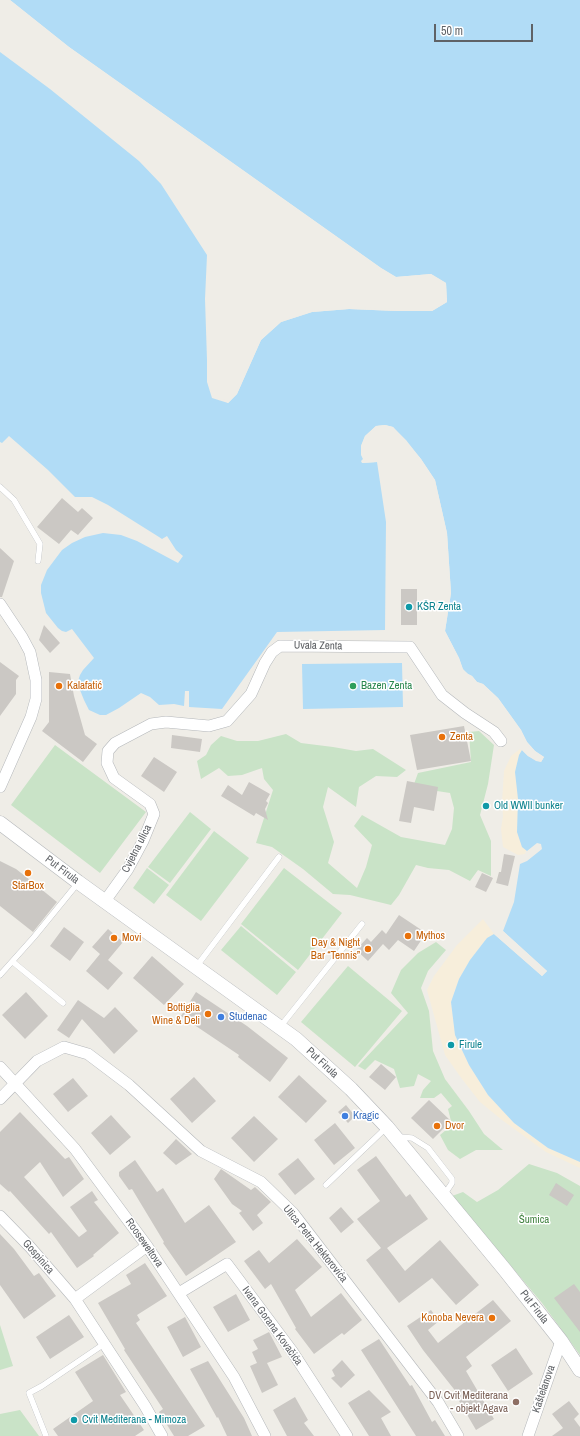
<!DOCTYPE html>
<html>
<head>
<meta charset="utf-8">
<style>
  body { margin:0 }
  #map { position:relative; width:580px; height:1436px; overflow:hidden; background:#efede7; font-family:"Archivo Narrow",sans-serif }
  canvas { display:block }
  .scale { position:absolute; left:434px; top:24px; width:99px; height:18px; box-sizing:border-box; border:2px solid #5f6266; border-top:0; padding-left:5px; font-size:12px; line-height:14px; white-space:nowrap; color:#5f6266; -webkit-text-stroke:3px #fff; paint-order:stroke }
</style>
</head>
<body>
<div id="map">
<canvas width="580" height="1436"></canvas>
<div class="scale">50 m</div>
</div>
<script>
const c = document.querySelector('canvas').getContext('2d');
c.lineJoin = 'round';
function fill(path, color) {
  c.fillStyle = color;
  c.fill(path, 'evenodd');
}
function poly(rows) {
  const path = new Path2D();
  for (const r of rows) {
    path.moveTo(r[0], r[1]);
    for (let i = 2; i < r.length; i += 2) path.lineTo(r[i], r[i + 1]);
  }
  return path;
}
function trace(path, color, width, dash) {
  c.strokeStyle = color;
  c.lineWidth = width;
  c.lineCap = dash ? 'butt' : 'round';
  c.setLineDash(dash || []);
  c.stroke(path);
}
function drawText(font, color, halo, rows, align = 'center') {
  c.font = font + ' "Archivo Narrow",sans-serif';
  c.lineWidth = 3;
  c.setLineDash([]);
  c.textBaseline = 'middle';
  c.strokeStyle = halo;
  c.fillStyle = color;
  for (const [text, x, y, turn = 0] of rows) {
    c.save();
    c.translate(x, y);
    c.rotate((+turn || 0) * Math.PI / 180);
    c.textAlign = isNaN(turn) ? turn : align;
    if (halo) c.strokeText(text, 0, 0);
    c.fillText(text, 0, 0);
    c.restore();
  }
}
const green = poly([
  [479,731,494,745,488,784,480,815,491,841,491,876,478,870,470,881,449,870,428,868,416,865,399,895,391,905,350,895,333,894,303,869,272,847,256,843,273,790,264,779,262,768,242,775,228,776,219,768,201,779,197,761,206,755,211,745,221,736,237,741,258,741,286,734,301,743,333,747,356,751,373,749,406,770,397,777,376,776,359,787,356,807,328,787,323,807,334,842,328,863,357,888,366,867,372,845,354,826,362,815,401,837,445,845,452,829,454,808,450,793,437,791,414,784,418,773,471,762,469,732],
  [55,745,146,812,100,873,11,805],
  [190,812,211,829,170,883,148,867],
  [214,831,249,858,201,921,166,895],
  [147,868,169,885,154,904,133,888],
  [284,868,342,913,298,970,241,924],
  [241,926,296,972,277,995,221,950],
  [436,942,446,950,428,971,421,988,429,1011,433,1051,445,1079,469,1111,484,1134,503,1150,476,1150,460,1159,448,1150,440,1135,452,1125,448,1109,452,1106,441,1093,434,1098,420,1098,423,1090,431,1081,418,1074,414,1086,400,1088,394,1069,375,1060,365,1070,358,1066,408,1013,391,993,401,970,418,953],
  [348,966,402,1011,355,1067,301,1022],
  [529,1164,557,1173,580,1186,580,1355,542,1303,452,1196,463,1192,477,1202,498,1190],
  [0,1325,13,1366,0,1370],
  [20,1410,39,1436,0,1436,0,1414]
]);
const sand = poly([
  [520,749,529,762,527,847,525,854,518,855,503,847,501,829,503,816,502,802,504,771,511,756],
  [483,919,494,934,487,938,470,960,459,979,451,1002,455,1035,469,1065,488,1095,514,1123,548,1148,580,1162,580,1168,546,1152,502,1120,480,1102,462,1079,445,1055,427,990,434,976,457,945]
]);
const water = poly([
  [10,0,580,0,580,1162,548,1148,514,1123,488,1095,469,1065,455,1035,451,1002,459,979,470,960,487,938,494,934,542,976,547,971,503,931,514,902,520,864,527,861,542,849,541,844,537,843,527,851,522,847,517,832,518,799,515,772,519,755,522,750,528,756,541,762,544,757,535,751,527,742,521,730,498,698,483,684,477,682,472,676,468,674,463,669,459,658,445,631,451,593,447,533,435,480,421,459,393,427,385,425,376,426,365,436,361,446,363,459,362,463,377,462,386,522,385,630,277,632,222,709,189,707,189,691,185,691,184,706,174,704,159,705,150,697,141,693,119,708,106,715,100,715,89,710,84,700,80,690,78,681,80,675,83,670,94,658,72,629,66,632,62,631,58,628,46,613,41,593,41,585,47,570,62,550,72,543,85,537,103,533,121,535,137,541,178,563,183,556,176,550,167,536,162,539,159,537,108,505,92,497,75,497,48,470,9,436,2,443,0,442,0,52,50,89,139,161,161,184,207,255,205,299,207,360,207,382,212,398,228,403,237,394,261,340,281,322,312,312,349,309,397,311,432,311,447,302,446,283,431,274,396,277,381,268,69,47],
  [402,663,403,707,303,709,302,664]
]);
const pier = poly([
  [8,0,10,0,69,47,381,268,396,277,431,274,446,283,447,302,432,311,397,311,349,309,312,312,281,322,261,340,237,394,228,403,222,399,228,401,235,393,259,339,280,321,312,310,349,307,397,309,431,309,445,301,444,284,431,276,396,279,380,270,68,49],
  [385,425,393,427,406,440,421,459,435,480,447,533,451,593,445,631,459,658,463,670,468,674,472,676,477,682,483,684,498,698,521,730,527,742,535,751,544,757,541,762,536,761,528,756,522,750,522,748,524,749,529,755,536,759,540,759,541,758,534,752,526,743,519,731,497,700,482,686,475,683,471,677,467,675,462,671,457,659,443,632,449,593,445,534,433,481,419,460,405,442,392,429,385,427,377,427,366,437,363,446,363,454,365,459,364,461,376,460,377,462,362,463,361,461,363,459,361,455,361,446,365,436,376,426],
  [503,931,547,971,542,976,494,934,497,933,542,973,544,971,502,933]
]);
const building = poly([
  [62,498,78,512,82,508,93,518,78,535,71,530,59,544,37,527],
  [0,548,14,561,2,597,0,597],
  [401,589,417,589,417,625,401,625],
  [44,625,60,643,50,653,39,640],
  [0,662,19,676,16,680,16,694,0,716],
  [49,672,70,674,74,696,85,735,97,744,83,762,42,731,49,722],
  [464,726,471,761,417,770,410,735],
  [172,735,202,739,200,752,171,748],
  [154,757,177,772,164,792,141,776],
  [407,781,438,787,434,811,414,807,411,823,399,821],
  [249,782,270,794,266,801,268,803,265,809,268,820,256,813,254,816,221,796,228,785,242,795],
  [504,854,515,856,508,886,496,883,499,872,501,872],
  [0,861,16,869,25,876,57,902,33,932,0,906],
  [482,873,493,878,486,892,475,887],
  [399,915,426,933,414,951,398,940,389,950,383,944,368,961,356,950,367,938,371,942,382,930,386,934],
  [64,927,84,942,70,961,50,946],
  [108,929,123,942,108,960,123,973,108,990,86,971,100,954,92,947],
  [152,956,184,984,164,1005,133,978],
  [26,992,48,1016,25,1039,2,1015],
  [196,992,247,1026,288,1058,270,1082,238,1057,239,1055,181,1016],
  [78,1000,104,1018,115,1007,138,1031,114,1054,82,1019,69,1038,57,1030],
  [381,1064,396,1077,385,1090,369,1077],
  [299,1075,327,1101,306,1123,278,1097],
  [194,1077,216,1101,192,1123,170,1099],
  [73,1078,88,1096,68,1112,53,1094],
  [429,1100,451,1121,433,1139,411,1118],
  [346,1105,355,1116,348,1123,338,1112],
  [20,1112,65,1159,69,1157,84,1179,63,1197,40,1162,24,1177,79,1237,87,1231,70,1207,92,1191,98,1200,94,1202,119,1233,93,1255,94,1256,77,1268,51,1232,49,1234,10,1191,9,1192,0,1184,0,1132],
  [111,1115,131,1137,110,1155,91,1133],
  [254,1116,278,1139,254,1162,231,1138],
  [335,1123,355,1148,334,1165,314,1140],
  [176,1139,192,1154,176,1165,163,1153],
  [376,1156,406,1197,410,1194,428,1219,387,1248,405,1271,440,1240,479,1285,456,1305,432,1278,399,1303,366,1260,381,1248,357,1219,380,1201,357,1170],
  [298,1158,315,1179,295,1195,278,1174],
  [135,1160,157,1192,163,1188,185,1223,209,1205,236,1242,186,1276,163,1243,164,1242,132,1189,129,1190,119,1176,119,1172],
  [221,1169,251,1190,255,1187,256,1188,271,1202,257,1215,263,1223,253,1231,239,1213,242,1211,232,1204,214,1179],
  [556,1183,574,1195,567,1206,549,1195],
  [341,1207,354,1222,341,1233,329,1218],
  [0,1234,14,1249,34,1276,39,1273,56,1296,24,1319,0,1285],
  [297,1239,322,1267,295,1290,311,1317,341,1293,362,1320,344,1335,342,1333,314,1354,295,1329,296,1328,271,1284,265,1289,244,1261,259,1250,269,1263],
  [145,1263,167,1296,137,1315,140,1320,136,1323,205,1426,188,1436,174,1436,159,1412,163,1409,124,1350,125,1349,98,1303,131,1284,126,1275],
  [574,1284,580,1292,580,1332,554,1298],
  [236,1294,250,1320,228,1332,213,1307],
  [493,1300,511,1321,466,1357,472,1366,466,1371,494,1419,476,1430,455,1394,457,1393,423,1350,407,1326,431,1310,439,1321,428,1330,438,1343],
  [69,1315,84,1337,50,1359,36,1337],
  [185,1317,201,1347,183,1357,167,1327],
  [269,1332,282,1357,267,1363,278,1385,262,1393,250,1366,257,1363,252,1352,258,1349,253,1340],
  [379,1339,410,1386,412,1385,432,1422,435,1420,445,1436,416,1436,361,1350],
  [516,1348,533,1374,508,1391,491,1365],
  [103,1355,126,1392,120,1395,144,1430,135,1436,58,1436,53,1429,93,1401,75,1372],
  [342,1360,355,1375,341,1388,331,1378,335,1376,332,1370],
  [208,1361,244,1418,252,1436,227,1436,218,1417,217,1418,190,1369],
  [369,1390,391,1412,381,1418,391,1436,369,1436,348,1403],
  [295,1397,308,1420,304,1423,314,1436,287,1436,273,1410],
  [569,1401,579,1414,574,1419,580,1427,580,1436,552,1436,563,1428,552,1414]
]);
const service = poly([
  [0,487,14,500,40,544,38,561],
  [13,962,63,1003],
  [196,967,279,857],
  [0,975,34,937,78,883],
  [280,1027,362,924],
  [398,1137,412,1138,428,1148,452,1179,452,1183,444,1195],
  [326,1185,387,1127],
  [46,1436,29,1393,42,1386,104,1344]
]);
const minor = poly([
  [0,604,22,637,30,652,36,680,36,699,31,717,0,787],
  [105,901,128,869,143,841,154,814,150,804,114,778,107,763,108,751,115,743,151,724,166,722,209,726,227,721,251,694,265,663,272,652,280,646,410,647,442,695,465,713,494,732,501,741],
  [0,1067,75,1149,147,1246,234,1377,265,1436],
  [0,1099,37,1061,64,1047,88,1054,129,1085,201,1151,261,1182,293,1213,438,1402,458,1436],
  [0,1216,30,1247,75,1299,145,1406,162,1436],
  [179,1293,227,1264,292,1351,347,1436],
  [75,1299,147,1246],
  [528,1436,561,1341]
]);
const tertiary = poly([
  [0,823,78,882,296,1039,351,1089,387,1127,505,1270,561,1341,580,1370]
]);
const markers = [
  [409,607,4,"#0f9aa8"],
  [59,686,4,"#e8710a"],
  [353,686,4,"#2e9e5b"],
  [442,737,4,"#e8710a"],
  [486,806,4,"#0f9aa8"],
  [28,873,4,"#e8710a"],
  [408,936,4,"#e8710a"],
  [114,938,4,"#e8710a"],
  [368,949,4,"#e8710a"],
  [208,1014,4,"#e8710a"],
  [221,1017,4,"#3f7fe0"],
  [451,1045,4,"#0f9aa8"],
  [345,1116,4,"#3f7fe0"],
  [437,1126,4,"#e8710a"],
  [492,1318,4,"#e8710a"],
  [516,1402,4,"#8d6e63"],
  [74,1420,4,"#0f9aa8"]
];
const cultureNames = [
  ["KŠR Zenta",417,607],
  ["Old WWII bunker",494,806],
  ["Firule",459,1045],
  ["Cvit Mediterana - Mimoza",82,1420]
];
const streetNames = [
  ["Uvala Zenta",318,646,1],
  ["Cvjetna ulica",137,849,-63],
  ["Put Firula",62,870,37],
  ["Put Firula",322,1063,43],
  ["Rooseweltova",144,1243,55],
  ["Ulica Petra Hektorovića",315,1244,51],
  ["Gospinica",38,1257,49],
  ["Put Firula",534,1307,52],
  ["Ivana Gorana Kovačića",272,1326,54],
  ["Kaštelanova",544,1389,-71]
];
const foodNames = [
  ["Kalafatić",67,686],
  ["Zenta",450,737],
  ["StarBox",28,886,"center"],
  ["Mythos",416,936],
  ["Movi",122,938],
  ["Day & Night",360,943,"right"],
  ["Bar “Tennis”",360,956,"right"],
  ["Bottiglia",200,1008,"right"],
  ["Wine & Deli",200,1021,"right"],
  ["Dvor",445,1126],
  ["Konoba Nevera",484,1318,"right"]
];
const leisureNames = [
  ["Bazen Zenta",361,686]
];
const shopNames = [
  ["Studenac",229,1017],
  ["Kragic",353,1116]
];
const parkNames = [
  ["Šumica",534,1220]
];
const educationNames = [
  ["DV Cvit Mediterana",508,1396],
  ["- objekt Agava",508,1409]
];
fill(green, '#c9e3c7');
fill(sand, '#f7eedb');
fill(water, '#b1dcf6');
fill(pier, '#efede7');
fill(building, '#cbc8c4');
trace(service, '#b4b7ba', 6);
trace(minor, '#b4b7ba', 12);
trace(tertiary, '#b4b7ba', 15);
trace(service, '#fff', 5.5);
trace(minor, '#fff', 11);
trace(tertiary, '#fff', 14);
for (const [x, y, r, color] of markers) {
  const dot = new Path2D();
  dot.arc(x, y, r, 0, 2 * Math.PI);
  c.fillStyle = color;
  c.fill(dot);
  trace(dot, '#fff', 1.5);
}
drawText('11px', '#0d838f', '#fff', cultureNames, 'left');
drawText('11px', '#5f6266', '#fff', streetNames);
drawText('11px', '#c56008', '#fff', foodNames, 'left');
drawText('11px', '#27864d', '#fff', leisureNames, 'left');
drawText('11px', '#366cbe', '#fff', shopNames, 'left');
drawText('11px', '#428340', '#fff', parkNames);
drawText('11px', '#785e54', '#fff', educationNames, 'right');
</script>
</body>
</html>
